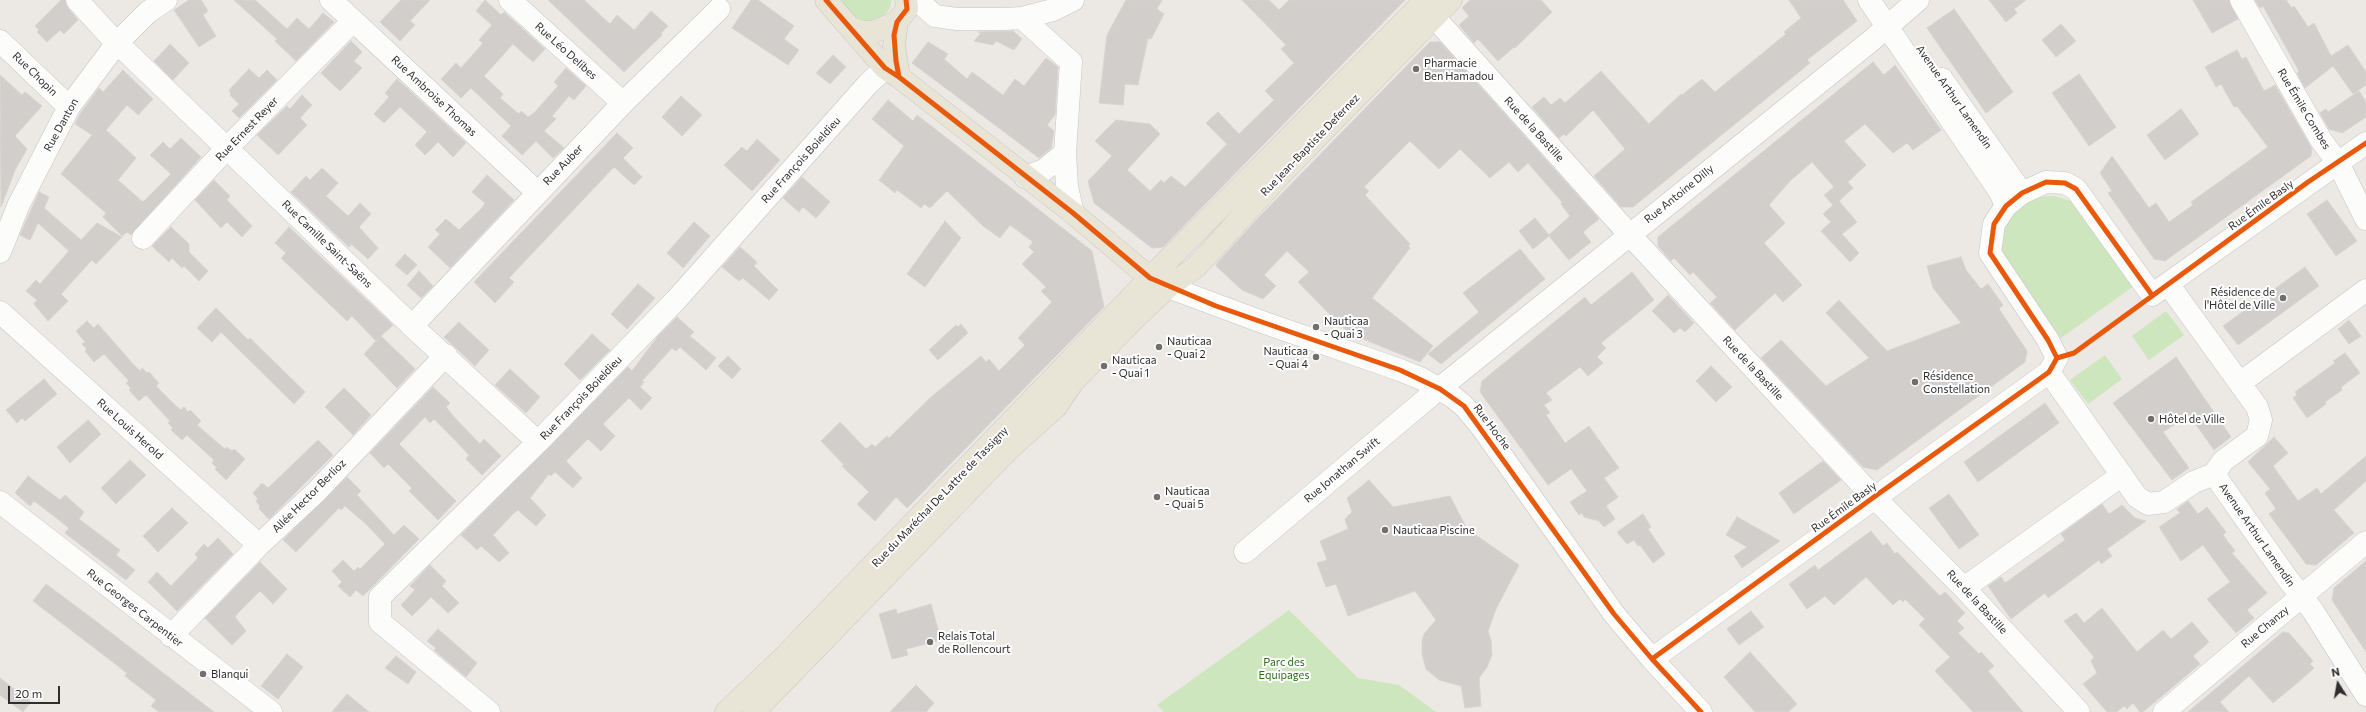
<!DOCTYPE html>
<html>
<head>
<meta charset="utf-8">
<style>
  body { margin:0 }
  #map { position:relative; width:2366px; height:712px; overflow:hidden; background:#ece8e4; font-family:Commissioner,sans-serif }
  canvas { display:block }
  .north { position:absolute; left:2318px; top:664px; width:40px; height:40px; -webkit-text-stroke:3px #fff; paint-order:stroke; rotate:349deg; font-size:11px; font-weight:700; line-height:16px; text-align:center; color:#2e2e2e }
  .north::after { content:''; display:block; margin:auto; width:14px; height:18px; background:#2e2e2e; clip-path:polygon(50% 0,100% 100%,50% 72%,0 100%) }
  .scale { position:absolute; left:8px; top:686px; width:52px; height:18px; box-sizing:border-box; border:2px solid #2e2e2e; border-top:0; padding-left:5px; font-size:12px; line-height:14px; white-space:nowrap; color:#2e2e2e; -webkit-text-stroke:3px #fff; paint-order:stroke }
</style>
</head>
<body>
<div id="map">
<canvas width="2366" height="712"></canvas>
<div class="north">N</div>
<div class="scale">20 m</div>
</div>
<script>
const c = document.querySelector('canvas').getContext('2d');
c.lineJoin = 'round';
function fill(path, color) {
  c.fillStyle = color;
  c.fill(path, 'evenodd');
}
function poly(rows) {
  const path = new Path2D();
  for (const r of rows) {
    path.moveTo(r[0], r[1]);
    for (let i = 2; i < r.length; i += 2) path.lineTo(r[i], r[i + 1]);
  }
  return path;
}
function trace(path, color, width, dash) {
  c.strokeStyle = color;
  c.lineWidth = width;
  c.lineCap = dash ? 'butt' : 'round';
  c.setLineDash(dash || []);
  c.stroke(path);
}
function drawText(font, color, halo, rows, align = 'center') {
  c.font = font + ' Commissioner,sans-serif';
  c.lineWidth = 4;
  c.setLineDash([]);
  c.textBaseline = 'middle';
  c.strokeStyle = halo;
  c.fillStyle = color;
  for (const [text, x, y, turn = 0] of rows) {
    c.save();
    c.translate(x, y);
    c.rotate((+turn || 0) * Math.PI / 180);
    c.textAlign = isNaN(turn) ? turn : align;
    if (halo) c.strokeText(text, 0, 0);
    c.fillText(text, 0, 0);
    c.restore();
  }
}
const green = poly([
  [838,0,892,0,889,10,879,20,868,22,852,15],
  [2054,196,2071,201,2134,286,2061,338,1997,250,2001,233,2020,205,2036,197],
  [2166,311,2184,335,2149,360,2132,336],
  [2105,355,2122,379,2088,404,2070,380],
  [1289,610,1358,678,1399,685,1436,712,1164,712,1157,705]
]);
const building = poly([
  [61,0,65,0,68,8,78,20,64,34,60,30,47,42,37,32,39,30,35,26,61,0],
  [189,0,201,0,208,11,203,15,216,36,199,47,174,10,189,0],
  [234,0,255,0,287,29,297,18,309,29,323,13,334,22,296,61,275,41,277,39,234,0],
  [401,0,430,0,410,21,415,25,400,41,380,22,401,0],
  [485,0,501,15,504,12,545,49,533,62,513,44,484,76,503,94,500,98,519,114,521,111,528,117,534,113,558,86,554,82,566,68,586,86,574,100,569,96,552,116,556,119,544,131,564,148,553,158,536,141,522,155,502,136,511,126,471,88,461,98,441,79,456,63,461,68,483,43,479,40,492,25,476,11,485,0],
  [548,0,584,0,610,24,617,15,634,30,651,11,668,26,661,33,662,35,624,72,548,0],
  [751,0,758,0,794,26,784,39,799,50,788,65,732,28,751,0],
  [1126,0,1162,0,1157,9,1164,14,1151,39,1148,38,1138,85,1125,84,1123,105,1099,103,1107,35,1126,0],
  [1242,0,1269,0,1279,10,1289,0,1405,0,1163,247,1152,248,1094,203,1088,181,1112,156,1095,141,1116,120,1150,124,1160,134,1127,170,1150,191,1161,180,1164,183,1171,176,1185,187,1227,144,1206,123,1218,112,1239,134,1274,100,1265,91,1294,63,1281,49,1286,45,1242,0],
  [1470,0,1541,0,1552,12,1515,48,1514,47,1498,61,1478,39,1474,43,1459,25,1469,16,1462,8,1470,0],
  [1789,0,1843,0,1857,21,1807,60,1810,63,1633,207,1621,207,1594,176,1625,149,1593,110,1566,136,1564,134,1559,138,1532,107,1544,97,1551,105,1560,98,1565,103,1601,71,1649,124,1681,94,1682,95,1702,79,1715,92,1786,34,1784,32,1801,18,1789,0],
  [1989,0,2026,0,2014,9,2017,13,2006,22,1989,0],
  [2193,0,2229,0,2238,19,2212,33,2193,0],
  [2255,0,2286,0,2292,8,2294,6,2308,27,2314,23,2331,56,2348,45,2366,72,2366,85,2353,94,2333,66,2305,88,2297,73,2299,71,2263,6,2260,8,2255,0],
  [1954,9,2013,92,1986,113,1927,28,1954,9],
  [2061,24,2076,41,2056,57,2042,40,2061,24],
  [1013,31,1022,39,1014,50,996,41,993,45,974,41,981,33,978,32,1013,31],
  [351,41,362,52,354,61,362,68,340,91,321,73,351,41],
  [928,42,948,54,944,59,967,79,972,72,1003,95,1015,79,1024,86,1046,58,1058,67,1055,115,1047,125,1054,131,1051,148,1039,158,912,63,928,42],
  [1430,42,1440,42,1599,219,1583,232,1591,242,1569,260,1549,236,1533,249,1519,231,1535,218,1549,235,1570,216,1561,204,1562,202,1528,163,1518,172,1509,162,1490,178,1460,149,1439,169,1410,141,1364,187,1369,191,1365,195,1410,244,1408,246,1410,248,1372,298,1433,346,1420,362,1358,337,1342,327,1298,282,1309,272,1287,251,1264,275,1276,286,1263,299,1242,290,1216,266,1217,263,1259,217,1430,42],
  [170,44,189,63,173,80,154,61,170,44],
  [2237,50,2242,59,2246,57,2264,91,2275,85,2312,149,2311,156,2165,261,2154,259,2108,193,2112,191,2100,173,2112,156,2149,208,2156,203,2169,222,2193,205,2191,202,2268,147,2237,106,2234,107,2221,84,2216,87,2205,67,2237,50],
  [833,55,846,67,830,84,816,73,833,55],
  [1873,62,1884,75,1895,65,1941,130,1913,150,1907,143,1893,153,1865,124,1844,141,1866,165,1848,182,1853,188,1839,201,1857,222,1842,234,1859,253,1850,262,1821,231,1831,222,1823,214,1833,205,1824,195,1834,187,1812,162,1790,181,1769,205,1785,223,1764,243,1802,285,1783,302,1775,293,1735,330,1710,303,1717,297,1693,272,1690,275,1674,258,1671,261,1658,246,1658,237,1873,62],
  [249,69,259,78,267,70,277,80,239,118,232,111,239,104,230,95,231,94,229,90,249,69],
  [123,70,153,99,138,115,127,105,106,130,136,158,118,180,143,202,171,174,150,155,163,142,170,149,181,138,201,157,131,235,127,232,122,236,103,217,106,213,61,174,92,135,75,124,80,114,99,88,103,92,123,70],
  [2079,74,2116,127,2089,146,2052,93,2079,74],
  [0,75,22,95,25,92,42,106,15,136,27,149,15,170,1,207,0,75],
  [397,79,466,143,453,157,438,142,425,155,415,145,427,132,400,107,384,123,374,114,389,97,385,93,397,79],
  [2359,91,2366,102,2366,117,2342,133,2329,129,2320,113,2326,109,2328,112,2359,91],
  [302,95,312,105,300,118,307,125,278,155,257,135,287,106,290,109,302,95],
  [681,96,702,115,682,136,662,117,681,96],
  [888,100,913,121,917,115,1092,251,1104,307,907,508,896,497,875,521,857,504,869,492,842,466,844,465,821,441,840,422,866,449,872,444,875,447,887,436,889,438,930,398,981,356,986,362,989,359,999,371,1025,345,1018,338,1052,302,1041,291,1046,287,1022,264,1034,252,1029,247,1033,242,1010,225,1000,238,983,226,947,191,930,208,924,204,921,208,897,190,895,193,879,180,904,146,872,119,888,100],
  [2181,109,2199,134,2165,160,2147,135,2181,109],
  [617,133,633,148,623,158,642,177,634,185,614,167,509,278,514,282,495,303,474,282,617,133],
  [757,139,780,160,752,191,724,165,742,147,747,151,757,139],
  [322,168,338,183,326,196,348,216,360,203,371,214,359,227,378,248,368,259,351,244,349,247,291,192,306,176,310,180,322,168],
  [487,175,514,200,450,268,428,247,440,234,435,230,446,219,459,230,482,208,485,203,472,192,487,175],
  [802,177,830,202,816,218,803,207,799,212,783,198,802,177],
  [214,180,230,196,227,200,252,226,242,237,227,222,221,228,195,200,214,180],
  [39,192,49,197,44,208,81,240,97,223,122,237,96,264,92,260,61,294,68,301,48,321,34,304,37,300,26,291,36,280,40,284,69,251,38,223,30,240,20,235,39,192],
  [2327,200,2357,241,2336,256,2307,214,2327,200],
  [945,221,961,238,925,287,907,274,945,221],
  [694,222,710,236,683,268,667,253,694,222],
  [171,227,189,244,189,252,208,271,199,281,184,266,182,268,172,258,169,262,152,246,171,227],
  [289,227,393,325,381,336,415,369,397,388,364,354,379,338,376,341,352,316,347,321,281,258,286,253,275,243,289,227],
  [740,247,757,262,754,266,778,290,769,300,743,278,739,281,722,267,740,247],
  [1520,249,1545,279,1441,364,1428,354,1479,312,1463,293,1520,249],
  [405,254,417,265,407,275,395,265,405,254],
  [1961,257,1966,270,1981,289,1988,284,2003,305,1999,309,2027,351,2025,362,1877,470,1863,467,1761,358,1781,340,1826,386,1869,358,1826,313,1839,300,1887,351,1961,323,1933,288,1927,266,1961,257],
  [2305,267,2319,286,2238,345,2223,326,2305,267],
  [419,271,433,286,421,298,407,285,419,271],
  [1632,272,1654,300,1601,343,1606,348,1597,357,1603,363,1588,376,1580,367,1546,393,1552,400,1544,405,1550,413,1546,415,1565,443,1589,426,1619,468,1604,478,1618,497,1606,506,1615,519,1604,527,1599,521,1584,517,1582,513,1579,515,1570,502,1587,491,1571,469,1548,485,1480,392,1482,381,1585,297,1591,305,1632,272],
  [638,284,655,298,627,329,611,314,638,284],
  [1668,295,1694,323,1685,332,1680,328,1674,333,1652,311,1668,295],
  [216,308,248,340,250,338,305,392,294,404,221,332,212,342,197,328,216,308],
  [677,317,694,332,690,336,716,358,706,370,680,347,676,351,672,348,642,381,644,382,640,387,652,398,641,410,629,398,603,424,615,436,601,451,588,439,566,461,582,478,573,488,555,472,551,476,549,474,530,498,546,515,536,526,518,510,514,513,493,535,509,553,499,562,481,546,477,550,461,535,628,367,632,371,658,336,677,317],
  [2349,320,2361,336,2349,344,2338,329,2349,320],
  [87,321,94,328,98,324,134,365,140,371,142,368,147,373,149,372,159,383,156,386,175,405,181,410,184,407,188,412,190,410,201,421,197,425,219,444,225,449,227,447,232,451,234,449,245,459,226,480,215,469,217,468,212,463,214,460,187,435,182,440,171,430,173,428,168,423,170,421,146,395,139,401,129,390,131,388,126,383,129,381,104,354,94,362,85,351,87,349,82,344,85,342,76,331,87,321],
  [459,322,489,350,475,366,444,337,459,322],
  [961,324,968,333,938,360,929,350,956,325,958,327,961,324],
  [592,334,610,350,580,380,564,364,592,334],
  [2345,353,2360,373,2341,387,2342,390,2325,402,2326,404,2307,418,2293,398,2297,395,2295,392,2335,363,2333,361,2345,353],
  [728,356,741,369,732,379,718,366,728,356],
  [2176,357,2231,437,2214,450,2189,415,2163,432,2189,468,2172,480,2113,403,2176,357],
  [1711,366,1732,387,1716,402,1696,381,1711,366],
  [510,369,540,397,526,413,495,385,510,369],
  [44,379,57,394,25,421,22,418,17,423,6,410,44,379],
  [433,387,450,403,446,407,456,419,480,444,484,439,501,456,482,475,466,459,469,455,450,435,434,419,430,423,425,417,399,444,456,501,438,520,409,491,412,488,388,464,384,468,370,453,433,387],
  [344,388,371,415,353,435,325,407,344,388],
  [2045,403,2059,423,1978,482,1964,462,2045,403],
  [88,420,101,434,70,463,57,447,88,420],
  [2274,437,2288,453,2273,466,2298,501,2317,488,2321,494,2366,456,2366,481,2334,510,2354,533,2316,565,2306,564,2269,514,2276,509,2265,493,2270,489,2248,462,2274,437],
  [318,440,333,455,269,519,259,509,260,506,256,501,258,499,253,493,262,483,268,488,318,440],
  [130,460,146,475,116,504,101,488,130,460],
  [1823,461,1841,480,1794,514,1779,493,1823,461],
  [28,476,60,500,65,495,84,512,79,519,120,550,116,555,135,570,126,580,65,533,69,528,59,520,34,501,30,506,15,493,28,476],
  [347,477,361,491,357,495,394,535,404,525,419,539,363,596,356,590,350,597,338,586,342,582,332,571,343,560,354,571,358,567,360,569,385,544,365,523,345,506,341,510,339,508,296,552,283,540,347,477],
  [1369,480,1393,507,1450,496,1467,529,1519,565,1496,609,1488,631,1491,640,1492,655,1487,667,1479,678,1481,706,1465,708,1461,686,1439,680,1426,669,1422,654,1422,642,1424,634,1436,620,1415,591,1348,616,1336,584,1326,587,1317,563,1327,560,1320,541,1348,529,1345,519,1352,512,1347,498,1369,480],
  [1949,494,1979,535,1959,549,1929,508,1949,494],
  [2188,501,2198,514,2207,507,2226,532,2223,535,2235,551,2232,553,2267,593,2247,610,2254,618,2236,633,2207,599,2230,582,2203,545,2181,561,2159,527,2180,513,2177,509,2188,501],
  [2102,504,2109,514,2122,505,2135,518,2146,521,2107,549,2112,556,2101,564,2099,560,2048,598,2045,593,2011,619,1988,586,2001,577,2005,583,2065,540,2061,534,2102,504],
  [172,508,188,523,158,552,143,536,172,508],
  [1643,514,1651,527,1648,529,1665,554,1653,563,1640,545,1638,546,1634,540,1627,544,1617,532,1643,514],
  [1737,517,1780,541,1742,568,1734,556,1747,547,1726,535,1737,517],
  [1871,531,1883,546,1887,543,1895,554,1897,552,1940,596,1945,592,1965,613,1957,621,1964,628,1958,633,1979,654,1981,652,1994,666,1988,671,2023,712,1973,712,1935,671,1950,657,1919,625,1925,619,1905,599,1903,602,1900,599,1893,605,1866,577,1834,605,1825,596,1807,609,1789,584,1815,565,1818,570,1871,531],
  [218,538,233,554,177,611,148,582,157,572,171,586,198,558,195,554,204,544,208,548,218,538],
  [2366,561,2366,652,2332,600,2334,588,2366,561],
  [260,562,287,589,273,604,260,591,238,613,235,617,246,631,232,645,205,618,260,562],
  [430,565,446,581,442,586,459,603,448,613,431,597,412,616,401,605,415,590,410,586,430,565],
  [46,584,97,622,214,712,159,712,151,706,156,700,125,676,127,673,33,601,46,584],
  [931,604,941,640,906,649,908,655,892,659,879,614,896,609,897,614,931,604],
  [2102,608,2137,652,2163,630,2171,639,2192,622,2209,642,2193,656,2200,664,2143,712,2140,712,2133,703,2127,709,2124,706,2117,712,2107,712,2083,684,2097,673,2091,661,2094,657,2064,621,2076,613,2084,623,2102,608],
  [1751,611,1764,627,1739,645,1727,629,1751,611],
  [438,629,477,663,466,677,434,650,436,648,427,641,438,629],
  [2283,632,2289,633,2313,661,2310,664,2314,668,2302,679,2273,703,2249,676,2220,702,2229,712,2188,712,2283,632],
  [1750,652,1797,704,1788,712,1755,712,1724,677,1750,652],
  [287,654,303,667,278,699,261,686,287,654],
  [396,656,416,672,408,684,385,668,396,656],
  [0,678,31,702,23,712,0,695,0,678],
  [916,685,934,703,926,712,890,712,916,685],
  [347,694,369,712,332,712,347,694]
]);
const minor = poly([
  [77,0,110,36,412,326,538,442],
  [331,0,537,192],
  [510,0,623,103],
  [917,0,935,16,957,19,1004,19,1022,18,1053,10,1073,0],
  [1869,0,2000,192,2006,206],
  [2241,0,2321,140,2338,163,2366,219],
  [1434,17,1629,234,1865,488,1964,588,2079,712],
  [1022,18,1071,62,1065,153,1067,187,1073,213],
  [0,41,69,107],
  [1942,79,2022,193],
  [1025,177,1044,170,1065,153],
  [143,238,227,148,353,21],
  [0,252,19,204,69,107,117,43,148,12,166,0],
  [1168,287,1265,323,1400,370,1422,379,1453,397,1464,406,1480,425,1614,614,1652,659,1701,712],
  [0,312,259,545],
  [412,326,623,103,719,9],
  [2049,372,2137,497,2148,504,2164,502,2194,482,2214,474,2223,461,2257,436,2261,420,2257,407,2168,284],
  [2240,383,2366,290],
  [2214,474,2287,578,2313,611,2366,695],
  [0,502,271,712],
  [1245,552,1430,396,1872,40,1918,0],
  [1964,588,2122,475],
  [171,636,259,545,316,492,446,355],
  [1652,659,2049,372,2057,358,2048,340,1990,253,1994,224,2006,206,2022,193,2046,182,2065,183,2076,189,2152,295,2366,143],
  [489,712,380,622,380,597,538,442,676,300,868,84,885,68],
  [2164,712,2366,542]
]);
const major = poly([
  [826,0,885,68,899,77,1073,213,1150,278,1163,284],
  [897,22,894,46,899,77],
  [851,28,863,32,873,32,897,22,907,9,906,0],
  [726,712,783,658,1150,278,1426,0],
  [754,712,1008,450,1056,407,1072,383,1133,320,1168,287,1196,267,1208,254,1279,176,1451,0]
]);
const cycleway = poly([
  [826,0,885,68,899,77,1073,213,1150,278,1216,306,1400,370,1440,389,1464,406,1614,614,1652,659,1701,712],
  [899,77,896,61,894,35,897,22,907,9,906,0],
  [2057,358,2048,340,1990,253,1994,224,2006,206,2022,193,2046,182,2065,183,2076,189,2152,295],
  [2057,358,2074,353,2308,182,2366,143],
  [1652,659,1874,497,2038,380,2049,372,2057,358]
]);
const markers = [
  [1416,69,4,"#706f6e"],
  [2283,298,4,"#706f6e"],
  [1316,327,4,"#706f6e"],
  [1159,347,4,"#706f6e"],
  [1316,357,4,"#706f6e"],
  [1104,366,4,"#706f6e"],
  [1915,382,4,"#706f6e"],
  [2151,419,4,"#706f6e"],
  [1157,497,4,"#706f6e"],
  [1385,530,4,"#706f6e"],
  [930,642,4,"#706f6e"],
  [203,674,4,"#706f6e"]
];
const streetNames = [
  ["Rue Léo Delibes",566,51,42],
  ["Rue Chopin",35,74,44],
  ["Rue Ambroise Thomas",434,96,43],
  ["Avenue Arthur Lamendin",1954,97,55],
  ["Rue Émile Combes",2304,109,59],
  ["Rue Danton",61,125,-61],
  ["Rue Ernest Reyer",247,129,-46],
  ["Rue de la Bastille",1534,129,48],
  ["Rue Jean-Baptiste Defernez",1310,145,-46],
  ["Rue François Boieldieu",801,160,-48],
  ["Rue Auber",563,165,-46],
  ["Rue Antoine Dilly",1679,194,-39],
  ["Rue Émile Basly",2261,205,-36],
  ["Rue Camille Saint-Saëns",327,244,44],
  ["Rue de la Bastille",1753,368,47],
  ["Rue François Boieldieu",581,398,-46],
  ["Rue Hoche",1492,427,53],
  ["Rue Louis Herold",130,429,42],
  ["Rue Jonathan Swift",1342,470,-40],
  ["Allée Hector Berlioz",309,496,-45],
  ["Rue du Maréchal De Lattre de Tassigny",940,497,-46],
  ["Rue Émile Basly",1844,507,-36],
  ["Avenue Arthur Lamendin",2257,535,55],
  ["Rue de la Bastille",1977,602,47],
  ["Rue Georges Carpentier",135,608,38],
  ["Rue Chanzy",2265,627,-40]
];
const poiNames = [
  ["Pharmacie",1424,63],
  ["Ben Hamadou",1424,76],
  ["Résidence de",2275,292,"right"],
  ["l'Hôtel de Ville",2275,305,"right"],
  ["Nauticaa",1324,321],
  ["- Quai 3",1324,334],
  ["Nauticaa",1167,341],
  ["- Quai 2",1167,354],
  ["Nauticaa",1308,351,"right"],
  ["- Quai 4",1308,364,"right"],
  ["Nauticaa",1112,360],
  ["- Quai 1",1112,373],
  ["Résidence",1923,376],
  ["Constellation",1923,389],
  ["Hôtel de Ville",2159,419],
  ["Nauticaa",1165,491],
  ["- Quai 5",1165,504],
  ["Nauticaa Piscine",1393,530],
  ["Relais Total",938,636],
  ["de Rollencourt",938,649],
  ["Blanqui",211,674]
];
const parkNames = [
  ["Parc des",1284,662],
  ["Equipages",1284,675]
];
fill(green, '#cee6be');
fill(building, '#d1cecb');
trace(building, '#d7d4d0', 1);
trace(minor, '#c5c4c5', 23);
trace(major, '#c6c5c4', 23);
trace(minor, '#fcfcfb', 22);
trace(major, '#e8e4d6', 22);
trace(cycleway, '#e8590c', 5);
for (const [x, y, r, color] of markers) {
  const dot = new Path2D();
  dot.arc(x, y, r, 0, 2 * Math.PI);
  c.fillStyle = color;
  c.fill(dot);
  trace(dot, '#fff', 1.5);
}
drawText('11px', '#2e2e2e', '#fff', streetNames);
drawText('11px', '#2e2e2e', '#fff', poiNames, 'left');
drawText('11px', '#2c6e1b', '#fff', parkNames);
</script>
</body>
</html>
